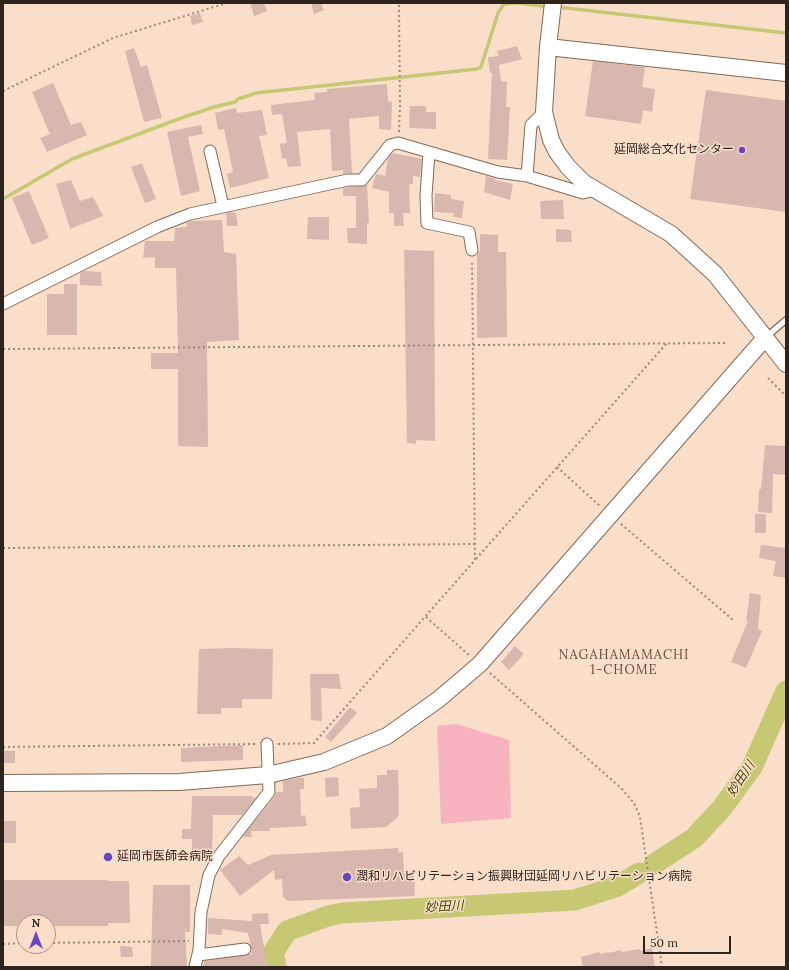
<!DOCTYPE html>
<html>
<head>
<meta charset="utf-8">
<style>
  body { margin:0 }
  #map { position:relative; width:789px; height:970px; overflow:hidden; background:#f9deca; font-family:Lora,serif }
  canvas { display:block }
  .frame { position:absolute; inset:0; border:4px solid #2e241d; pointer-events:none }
  .north { position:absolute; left:16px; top:914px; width:40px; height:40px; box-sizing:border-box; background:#f9deca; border:1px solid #a89485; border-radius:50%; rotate:0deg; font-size:11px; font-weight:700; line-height:16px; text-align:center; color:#2e241d }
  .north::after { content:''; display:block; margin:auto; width:14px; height:18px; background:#6747c0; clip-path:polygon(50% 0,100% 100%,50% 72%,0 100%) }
  .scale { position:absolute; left:643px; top:936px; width:88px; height:18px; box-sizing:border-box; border:2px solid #2e241d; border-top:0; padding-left:5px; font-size:12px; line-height:14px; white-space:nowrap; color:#2e241d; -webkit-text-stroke:3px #f9deca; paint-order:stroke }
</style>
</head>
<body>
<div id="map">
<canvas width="789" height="970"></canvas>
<div class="frame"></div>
<div class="north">N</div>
<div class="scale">50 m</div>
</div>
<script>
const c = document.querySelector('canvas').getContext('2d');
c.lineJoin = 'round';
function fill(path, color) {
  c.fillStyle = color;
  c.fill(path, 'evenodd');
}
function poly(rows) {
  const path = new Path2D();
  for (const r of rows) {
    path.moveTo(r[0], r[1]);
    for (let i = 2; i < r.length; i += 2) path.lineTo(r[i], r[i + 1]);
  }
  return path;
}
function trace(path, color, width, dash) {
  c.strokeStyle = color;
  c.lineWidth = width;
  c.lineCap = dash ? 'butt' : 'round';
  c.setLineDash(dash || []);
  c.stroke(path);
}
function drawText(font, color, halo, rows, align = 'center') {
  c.font = font + ' Lora,"Noto Sans JP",serif';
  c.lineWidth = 3;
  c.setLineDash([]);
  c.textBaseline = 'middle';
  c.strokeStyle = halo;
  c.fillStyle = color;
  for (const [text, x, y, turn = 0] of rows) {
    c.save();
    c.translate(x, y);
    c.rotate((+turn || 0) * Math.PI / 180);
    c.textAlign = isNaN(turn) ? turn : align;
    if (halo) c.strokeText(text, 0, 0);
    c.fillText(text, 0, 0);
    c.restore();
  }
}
const green = poly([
  [456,724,509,740,511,818,441,824,437,726]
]);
const stream = poly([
  [557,7,786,33],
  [3,199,72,159,184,117,214,107,235,102,238,99,256,93,477,69,481,67,498,13,504,4,519,3,549,7]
]);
const river = poly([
  [654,864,694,838,722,808,752,767,786,691],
  [276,967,273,953,287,931,328,916,342,913,575,900,618,886,639,873]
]);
const building = poly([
  [250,3,264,3,267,11,254,16],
  [311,3,321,3,324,10,314,14],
  [200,13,203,22,192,25,190,16],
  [517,46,522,59,499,65,501,81,507,82,506,107,510,107,507,160,488,159,492,73,490,73,488,57,499,56,497,51],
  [134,48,141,67,147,65,162,118,144,122,125,51],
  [593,61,645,67,642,87,655,89,652,112,643,110,641,124,585,116],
  [53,83,71,125,81,122,87,135,47,152,40,138,50,134,32,92],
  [387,84,388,101,392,102,391,130,379,129,379,116,349,119,352,173,343,174,343,170,332,171,330,129,297,132,301,166,288,167,286,158,282,159,280,144,287,143,282,114,272,115,271,105,315,100,314,93,327,92,327,89],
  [706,90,786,101,786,212,690,199],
  [410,106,426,106,426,112,436,112,436,129,409,128],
  [236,108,237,113,262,110,267,135,259,136,269,178,230,188,227,174,233,172,224,129,218,130,215,113],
  [201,125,203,134,188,137,200,191,181,196,167,132],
  [392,153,422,159,420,177,413,176,413,184,409,184,410,213,403,213,404,226,394,226,394,213,389,213,389,192,372,188,376,174,385,176,388,159],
  [142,163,156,199,145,203,131,167],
  [486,176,496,179,495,180,513,184,510,200,484,192],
  [71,180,80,201,93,197,103,216,70,229,56,184],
  [367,185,369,223,367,223,367,244,348,243,347,228,356,228,356,196,343,196,343,188],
  [29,191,49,238,32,245,12,198],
  [435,193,451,195,451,199,464,201,462,218,453,217,454,213,434,212],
  [563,200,564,219,541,219,540,201],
  [230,212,236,213,238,226,227,226,226,213],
  [308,217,329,217,329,240,307,239],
  [222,220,224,252,236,254,239,340,207,342,208,447,178,446,178,369,151,369,151,353,178,353,176,268,155,268,155,257,143,258,145,241,174,241,175,228,187,227,187,223,192,221],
  [556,229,571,230,572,242,556,242],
  [480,234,498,235,498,252,506,252,507,337,477,338,477,255,480,251],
  [404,250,434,251,435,441,416,440,416,444,407,443],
  [84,271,101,272,102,286,80,285,80,273],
  [64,284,77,284,77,335,47,335,47,294,64,294],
  [765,445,786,446,786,475,773,474,772,513,758,512,759,489,761,489],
  [755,514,766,514,766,533,755,533],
  [761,545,786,548,786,578,773,576,776,561,759,558],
  [750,593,761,595,758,629,762,631,746,668,731,662,748,621,746,621],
  [515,646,524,654,509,670,501,662],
  [232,648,273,649,272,699,242,699,242,708,221,708,221,714,197,714,199,649],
  [310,674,339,674,341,689,321,688,322,721,311,720],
  [350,707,357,713,331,742,325,737],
  [243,745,243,760,181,762,181,748],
  [3,751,15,751,15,763,3,763],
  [387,770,398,770,399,814,397,818,386,827,351,829,350,808,360,807,359,789,377,788,377,775,387,775],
  [338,777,339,796,326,797,325,778],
  [297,778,304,778,304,789,300,789,301,816,305,815,307,826,270,828,270,831,251,831,252,837,242,837,275,796,276,792,283,792,283,781],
  [192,796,250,796,256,798,242,815,213,815,212,852,204,852,204,857,192,857,192,839,182,839,182,829,191,829],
  [3,821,16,821,16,843,3,843],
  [398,848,399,853,403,852,404,874,414,874,415,896,288,901,283,897,282,879,275,880,274,870,240,896,220,870,239,856,248,865,271,855],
  [3,880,108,880,108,881,129,881,130,923,108,923,108,926,48,926,48,922,24,922,24,926,3,926],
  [153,885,190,885,190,932,185,932,187,967,151,966],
  [268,913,269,924,260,924,267,965,256,967,203,967,204,961,252,954,248,933,222,929,222,935,208,934,208,918,252,921,252,914],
  [120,946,132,947,133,957,121,957],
  [652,948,655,967,583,967,581,957,599,952,600,954,609,952,609,953,621,950,621,952,640,949,641,951]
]);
const path = poly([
  [3,91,113,38,227,3],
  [399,132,400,105,399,3],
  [3,349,725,343],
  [768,378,786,396],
  [557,467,601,507],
  [621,524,733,620],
  [3,548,476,544],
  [476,559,667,343],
  [426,617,470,656],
  [490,673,621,788,634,803,640,817,662,967],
  [278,744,314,743,475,560,472,260],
  [3,747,256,744],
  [48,943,189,941],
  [3,944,24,943]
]);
const lane = poly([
  [766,337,786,320]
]);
const street = poly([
  [210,151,223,206],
  [429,152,426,196,427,223,469,232,472,250],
  [527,176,531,125,544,112],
  [3,304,157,227,190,214,348,180,362,180,390,145,398,143,498,172,527,176,583,193,595,190],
  [198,955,245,949],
  [195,967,199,950,201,912,209,875,219,856,269,792,267,744]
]);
const secondary = poly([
  [553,3,548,47,544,112,551,140,557,152,568,167,584,183,671,234,715,274,786,364],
  [548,47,786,73],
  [3,783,179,782,268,775,324,762,387,736,439,699,480,664,765,338]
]);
const markers = [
  [742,150,4,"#6747c0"],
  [108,857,5,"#6747c0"],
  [347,877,5,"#6747c0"]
];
const poiNames = [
  ["延岡総合文化センター",734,150,"right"],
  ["延岡市医師会病院",117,857],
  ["潤和リハビリテーション振興財団延岡リハビリテーション病院",356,877]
];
const neighbourhoodNames = [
  ["NAGAHAMAMACHI",624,655],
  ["1-CHOME",624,670]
];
const waterNames = [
  ["妙田川",741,779,-56],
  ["妙田川",444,907,-3]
];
fill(green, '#f7b4c0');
trace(stream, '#c7c874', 3.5);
trace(river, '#c7c874', 21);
fill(building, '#d8b7af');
trace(lane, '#816a59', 8);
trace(street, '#816a59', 13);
trace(secondary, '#816a59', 18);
trace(path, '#9b887a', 2, [2, 3]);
trace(lane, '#fff', 5.5);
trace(street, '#fff', 11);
trace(secondary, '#fff', 16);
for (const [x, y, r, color] of markers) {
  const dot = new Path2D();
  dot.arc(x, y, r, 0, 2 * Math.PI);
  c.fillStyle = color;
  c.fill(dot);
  trace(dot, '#f9deca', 1.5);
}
drawText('12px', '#2e241d', '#f9deca', poiNames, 'left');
c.letterSpacing = '1px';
drawText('13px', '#654e3e', '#f9deca', neighbourhoodNames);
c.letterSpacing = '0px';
drawText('italic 13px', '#4a4905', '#f9deca', waterNames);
</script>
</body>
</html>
